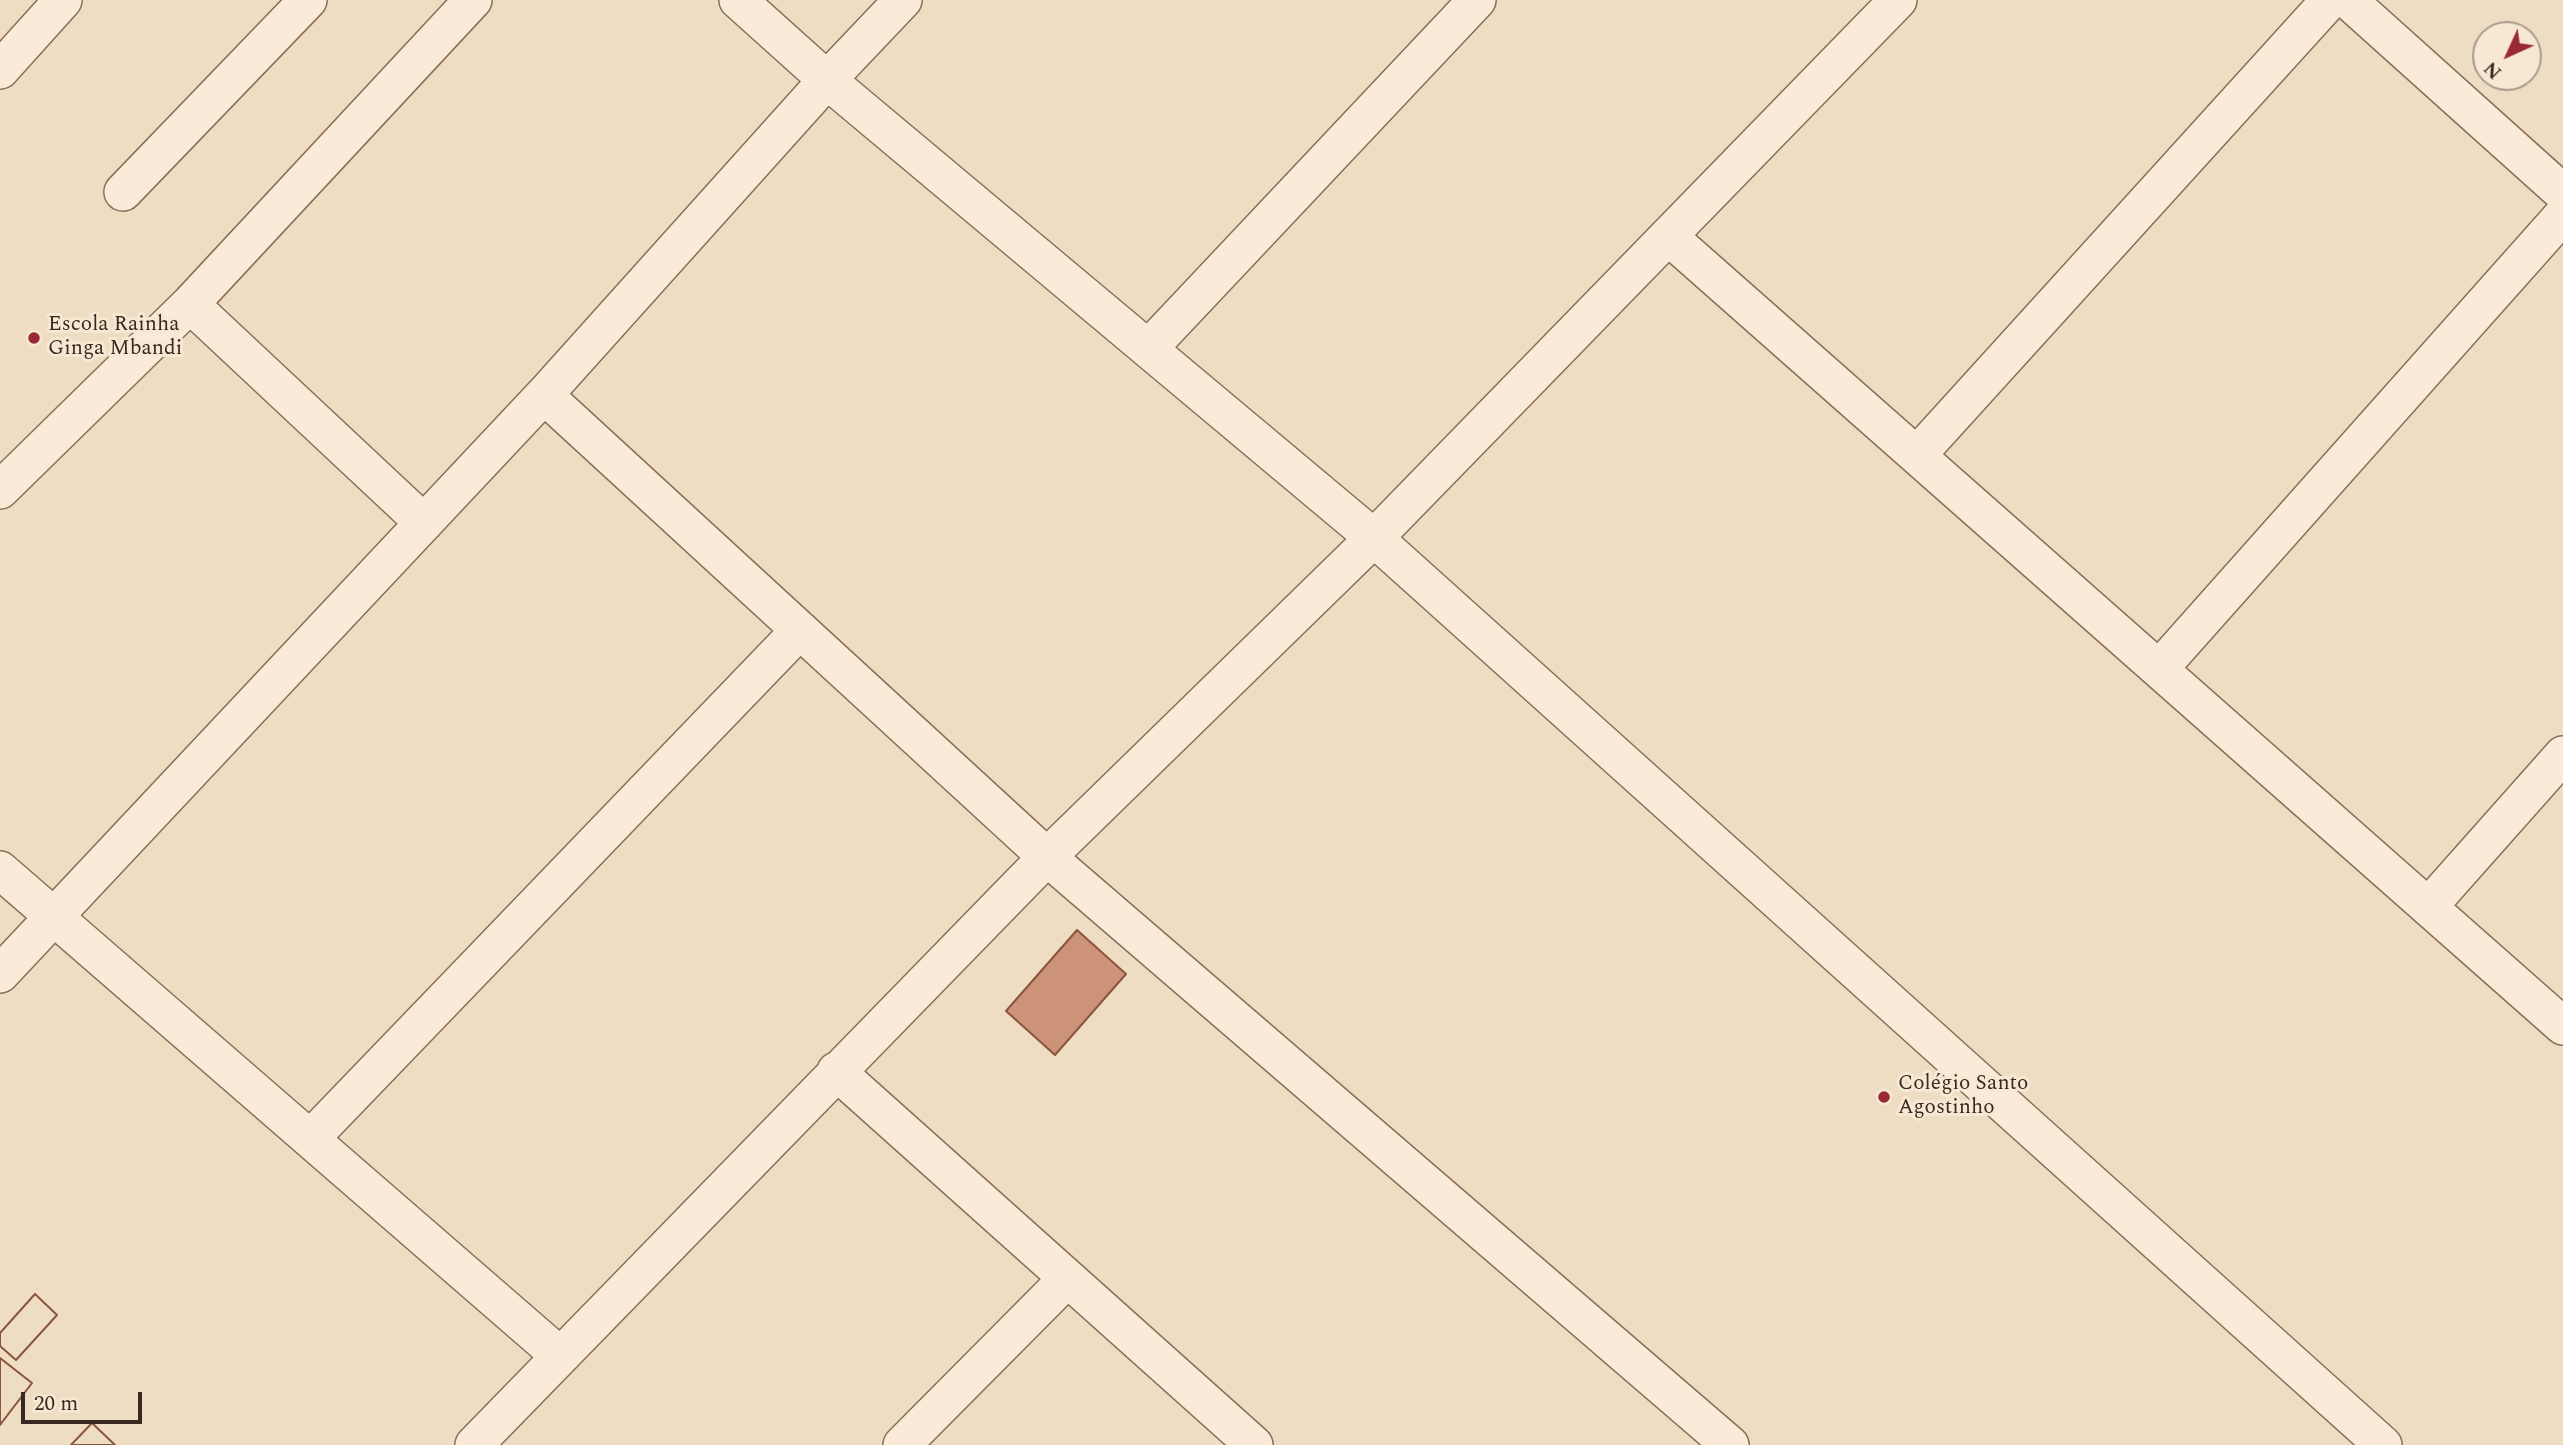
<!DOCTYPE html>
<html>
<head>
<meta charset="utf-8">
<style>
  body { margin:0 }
  #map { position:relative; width:2563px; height:1445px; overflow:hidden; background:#efddc3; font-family:Spectral,serif }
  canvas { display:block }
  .north { position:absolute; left:2472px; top:21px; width:70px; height:70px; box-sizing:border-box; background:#f6e8d3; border:2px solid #aa9b8b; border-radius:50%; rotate:225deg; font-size:19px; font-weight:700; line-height:28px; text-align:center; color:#39281e }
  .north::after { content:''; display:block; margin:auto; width:24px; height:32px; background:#992935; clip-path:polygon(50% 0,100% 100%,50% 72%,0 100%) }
  .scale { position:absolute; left:21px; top:1392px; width:121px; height:32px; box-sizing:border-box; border:4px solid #39281e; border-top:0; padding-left:9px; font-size:21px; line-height:24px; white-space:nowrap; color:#39281e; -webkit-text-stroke:5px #f6e8d3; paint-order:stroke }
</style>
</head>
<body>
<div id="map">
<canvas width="2563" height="1445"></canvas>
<div class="north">N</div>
<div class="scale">20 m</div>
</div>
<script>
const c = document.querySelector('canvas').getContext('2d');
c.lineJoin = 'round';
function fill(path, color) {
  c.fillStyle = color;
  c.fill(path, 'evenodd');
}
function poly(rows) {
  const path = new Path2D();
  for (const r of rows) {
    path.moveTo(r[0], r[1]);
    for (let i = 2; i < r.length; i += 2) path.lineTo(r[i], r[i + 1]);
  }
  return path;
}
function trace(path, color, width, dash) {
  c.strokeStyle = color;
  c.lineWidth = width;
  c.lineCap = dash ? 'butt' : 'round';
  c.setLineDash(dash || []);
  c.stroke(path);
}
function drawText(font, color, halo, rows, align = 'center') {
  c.font = font + ' Spectral,serif';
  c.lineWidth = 6;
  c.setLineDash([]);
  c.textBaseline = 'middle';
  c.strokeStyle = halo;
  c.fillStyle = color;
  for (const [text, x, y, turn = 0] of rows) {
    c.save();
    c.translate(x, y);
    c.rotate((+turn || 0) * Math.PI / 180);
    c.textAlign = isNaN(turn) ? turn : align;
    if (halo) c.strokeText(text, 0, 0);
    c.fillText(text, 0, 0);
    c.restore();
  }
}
const building = poly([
  [1077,930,1126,974,1055,1055,1006,1011,1077,930],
  [35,1294,57,1315,16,1360,0,1346,0,1333,35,1294],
  [35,1294,57,1315,16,1360,0,1346,0,1333,35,1294],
  [0,1358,32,1383,0,1425,0,1358],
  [0,1358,32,1383,0,1425,0,1358],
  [92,1423,115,1445,71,1445,92,1423],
  [92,1423,115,1445,71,1445,92,1423]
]);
const minor = poly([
  [738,0,827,80,1374,538,2383,1445],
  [2348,0,2563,193],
  [0,70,63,0],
  [123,192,308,0],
  [1668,236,2563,1026],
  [190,304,424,523],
  [1148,349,1477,0],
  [544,395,1047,857,1730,1445],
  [1917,455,2330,0],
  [0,490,190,304,473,0],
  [2159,669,2563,215],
  [0,870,559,1355],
  [2428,907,2563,755],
  [0,974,544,395,827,80,903,0],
  [836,1071,1254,1445],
  [310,1139,800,630],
  [474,1445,1047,857,1374,538,1898,0],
  [902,1445,1067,1279]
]);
const markers = [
  [34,338,7,"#992935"],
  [1884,1097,7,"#992935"]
];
const poiNames = [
  ["Escola Rainha",48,326],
  ["Ginga Mbandi",48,350],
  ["Colégio Santo",1898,1085],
  ["Agostinho",1898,1109]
];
fill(building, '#cd9378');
trace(building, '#89553f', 2);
trace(minor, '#896e5a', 40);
trace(minor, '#f9ebd7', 37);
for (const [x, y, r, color] of markers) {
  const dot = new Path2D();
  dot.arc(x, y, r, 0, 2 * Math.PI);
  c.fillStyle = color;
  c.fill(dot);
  trace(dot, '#f6e8d3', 2.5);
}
drawText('21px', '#39281e', '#f6e8d3', poiNames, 'left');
</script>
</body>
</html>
